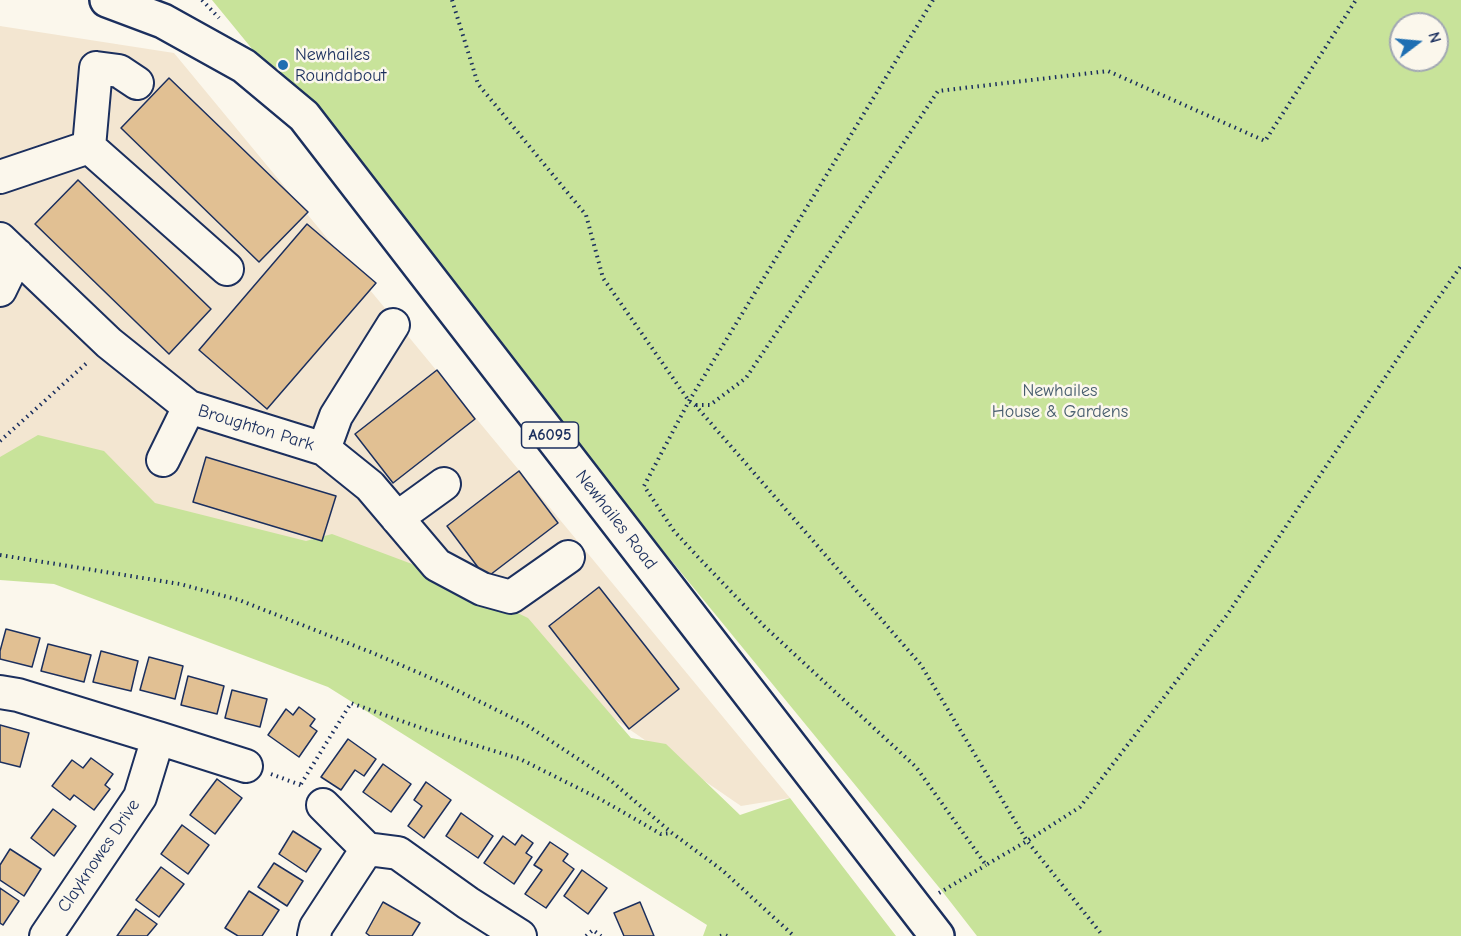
<!DOCTYPE html>
<html>
<head>
<meta charset="utf-8">
<style>
  body { margin:0 }
  #map { position:relative; width:1461px; height:936px; overflow:hidden; background:#fbf7ec; font-family:"Comic Neue",sans-serif }
  canvas { display:block }
  .north { position:absolute; left:1389px; top:12px; width:60px; height:60px; box-sizing:border-box; background:#fbf7ec; border:2px solid #a1a7b3; border-radius:50%; rotate:74deg; font-size:16px; font-weight:700; line-height:24px; text-align:center; color:#1b2f5e }
  .north::after { content:''; display:block; margin:auto; width:21px; height:27px; background:#1f6fb2; clip-path:polygon(50% 0,100% 100%,50% 72%,0 100%) }
</style>
</head>
<body>
<div id="map">
<canvas width="1461" height="936"></canvas>
<div class="north">N</div>
</div>
<script>
const c = document.querySelector('canvas').getContext('2d');
c.lineJoin = 'round';
function fill(path, color) {
  c.fillStyle = color;
  c.fill(path, 'evenodd');
}
function poly(rows) {
  const path = new Path2D();
  for (const r of rows) {
    path.moveTo(r[0], r[1]);
    for (let i = 2; i < r.length; i += 2) path.lineTo(r[i], r[i + 1]);
  }
  return path;
}
function trace(path, color, width, dash) {
  c.strokeStyle = color;
  c.lineWidth = width;
  c.lineCap = dash ? 'butt' : 'round';
  c.setLineDash(dash || []);
  c.stroke(path);
}
function drawText(font, color, halo, rows, align = 'center') {
  c.font = font + ' "Comic Neue",sans-serif';
  c.lineWidth = 5;
  c.setLineDash([]);
  c.textBaseline = 'middle';
  c.strokeStyle = halo;
  c.fillStyle = color;
  for (const [text, x, y, turn = 0] of rows) {
    c.save();
    c.translate(x, y);
    c.rotate((+turn || 0) * Math.PI / 180);
    c.textAlign = isNaN(turn) ? turn : align;
    if (halo) c.strokeText(text, 0, 0);
    c.fillText(text, 0, 0);
    c.restore();
  }
}
const built = poly([
  [0,26,174,53,790,798,741,806,473,622,0,485]
]);
const green = poly([
  [212,0,1461,0,1461,936,977,936,942,891],
  [1401,24,1437,24,1437,60,1401,60],
  [38,435,104,451,155,503,306,541,332,534,428,570,528,618,631,738,666,744,740,815,790,798,896,936,703,936,707,925,328,687,54,584,0,580,0,457]
]);
const building = poly([
  [169,78,308,212,259,262,121,128,169,78],
  [78,180,211,309,169,354,35,224,78,180],
  [307,224,376,283,267,409,199,350,307,224],
  [437,370,475,419,393,483,355,434,437,370],
  [206,457,336,496,322,541,193,502,206,457],
  [519,471,558,523,486,578,447,526,519,471],
  [599,587,679,689,629,729,549,626,599,587],
  [6,629,40,638,32,667,0,659,0,651,6,629],
  [48,644,91,655,84,682,41,671,48,644],
  [101,651,138,661,131,691,93,682,101,651],
  [149,657,183,666,175,699,140,690,149,657],
  [188,676,224,686,217,714,181,705,188,676],
  [232,690,267,699,260,727,225,718,232,690],
  [299,707,315,719,310,726,317,731,299,757,268,735,286,709,293,715,299,707],
  [0,725,29,733,20,767,0,762,0,725],
  [348,739,376,759,364,776,355,770,341,790,321,777,348,739],
  [91,758,113,774,105,785,110,789,94,810,74,795,70,800,52,786,72,760,83,768,91,758],
  [383,764,411,784,391,812,363,792,383,764],
  [217,779,242,798,215,834,190,815,217,779],
  [426,782,451,800,424,838,408,826,422,806,414,800,426,782],
  [53,809,76,826,54,856,31,838,53,809],
  [461,813,493,836,478,858,446,836,461,813],
  [182,825,209,845,188,874,161,854,182,825],
  [293,831,321,849,306,872,279,854,293,831],
  [522,835,533,843,526,853,532,857,514,884,484,863,503,836,515,845,522,835],
  [550,842,568,854,563,861,574,869,546,908,525,894,542,870,534,865,550,842],
  [10,849,41,869,24,896,0,880,0,865,10,849],
  [274,863,303,881,287,906,258,887,274,863],
  [161,867,184,884,159,917,136,900,161,867],
  [582,870,607,888,588,914,564,896,582,870],
  [0,888,19,901,3,925,0,923,0,888],
  [249,891,279,910,262,936,238,936,225,928,249,891],
  [383,902,420,923,412,936,370,936,366,933,383,902],
  [640,902,654,936,624,936,614,913,640,902],
  [136,909,157,924,147,936,117,936,136,909]
]);
const path = poly([
  [202,0,219,18],
  [452,0,478,84,586,215,603,278,689,401,695,405,921,665,1027,841,1103,936],
  [933,0,689,401,644,486,674,531,698,557,764,626,916,767,986,865,1027,841,1080,807,1227,615,1432,307,1461,266],
  [696,405,710,405,746,378,938,91,1108,71,1265,141,1356,0],
  [0,441,89,361],
  [0,555,180,584,239,600,373,653,440,682,525,724,610,780,672,833,722,870,794,936],
  [271,774,303,786],
  [301,784,351,703,433,732,520,759,600,799,661,834,672,833],
  [939,893,986,865],
  [586,936,593,930,601,936],
  [720,936,725,935,727,936]
]);
const minor = poly([
  [89,147,96,68,119,71,137,83],
  [0,177,89,147,227,269],
  [0,239,109,343,189,407,324,449,370,486,437,565,482,589,511,597,568,557],
  [0,290,17,255],
  [324,449,336,416,393,325],
  [163,460,189,407],
  [397,518,444,484],
  [0,692,18,695,158,738,140,797,46,936],
  [158,738,246,766],
  [323,805,367,849],
  [314,936,316,927,367,849,398,853,468,903,520,936]
]);
const major = poly([
  [107,0,163,21,244,66,304,116,937,936]
]);
const markers = [
  [283,65,6,"#1f6fb2"]
];
const shields = [
  [550,435,57]
];
const shieldNames = [
  ["A6095",550,435]
];
const poiNames = [
  ["Newhailes",295,55],
  ["Roundabout",295,76]
];
const parkNames = [
  ["Newhailes",1060,391],
  ["House & Gardens",1060,412]
];
const streetNames = [
  ["Broughton Park",256,428,17],
  ["Newhailes Road",616,520,52],
  ["Clayknowes Drive",99,856,-56]
];
fill(built, '#f3e6d1');
fill(green, '#c8e39a');
fill(building, '#e1c093');
trace(building, '#1b2f5e', 1.5);
trace(minor, '#1b2f5e', 36);
trace(major, '#1b2f5e', 38);
trace(path, '#1b2f5e', 4, [1.5, 4.5]);
trace(minor, '#fbf7ec', 32);
trace(major, '#fbf7ec', 33);
for (const [x, y, r, color] of markers) {
  const dot = new Path2D();
  dot.arc(x, y, r, 0, 2 * Math.PI);
  c.fillStyle = color;
  c.fill(dot);
  trace(dot, '#fbf7ec', 2);
}
for (const [x, y, w] of shields) {
  const box = new Path2D();
  box.roundRect(x - w / 2, y - 13, w, 26, 4.5);
  c.fillStyle = '#fbf7ec';
  c.fill(box);
  trace(box, '#1b2f5e', 1.5);
}
drawText('bold 16px', '#1b2f5e', null, shieldNames);
drawText('18px', '#1b2f5e', '#fbf7ec', poiNames, 'left');
drawText('18px', '#465c6d', '#fbf7ec', parkNames);
drawText('18px', '#1b2f5e', '#fbf7ec', streetNames);
</script>
</body>
</html>
